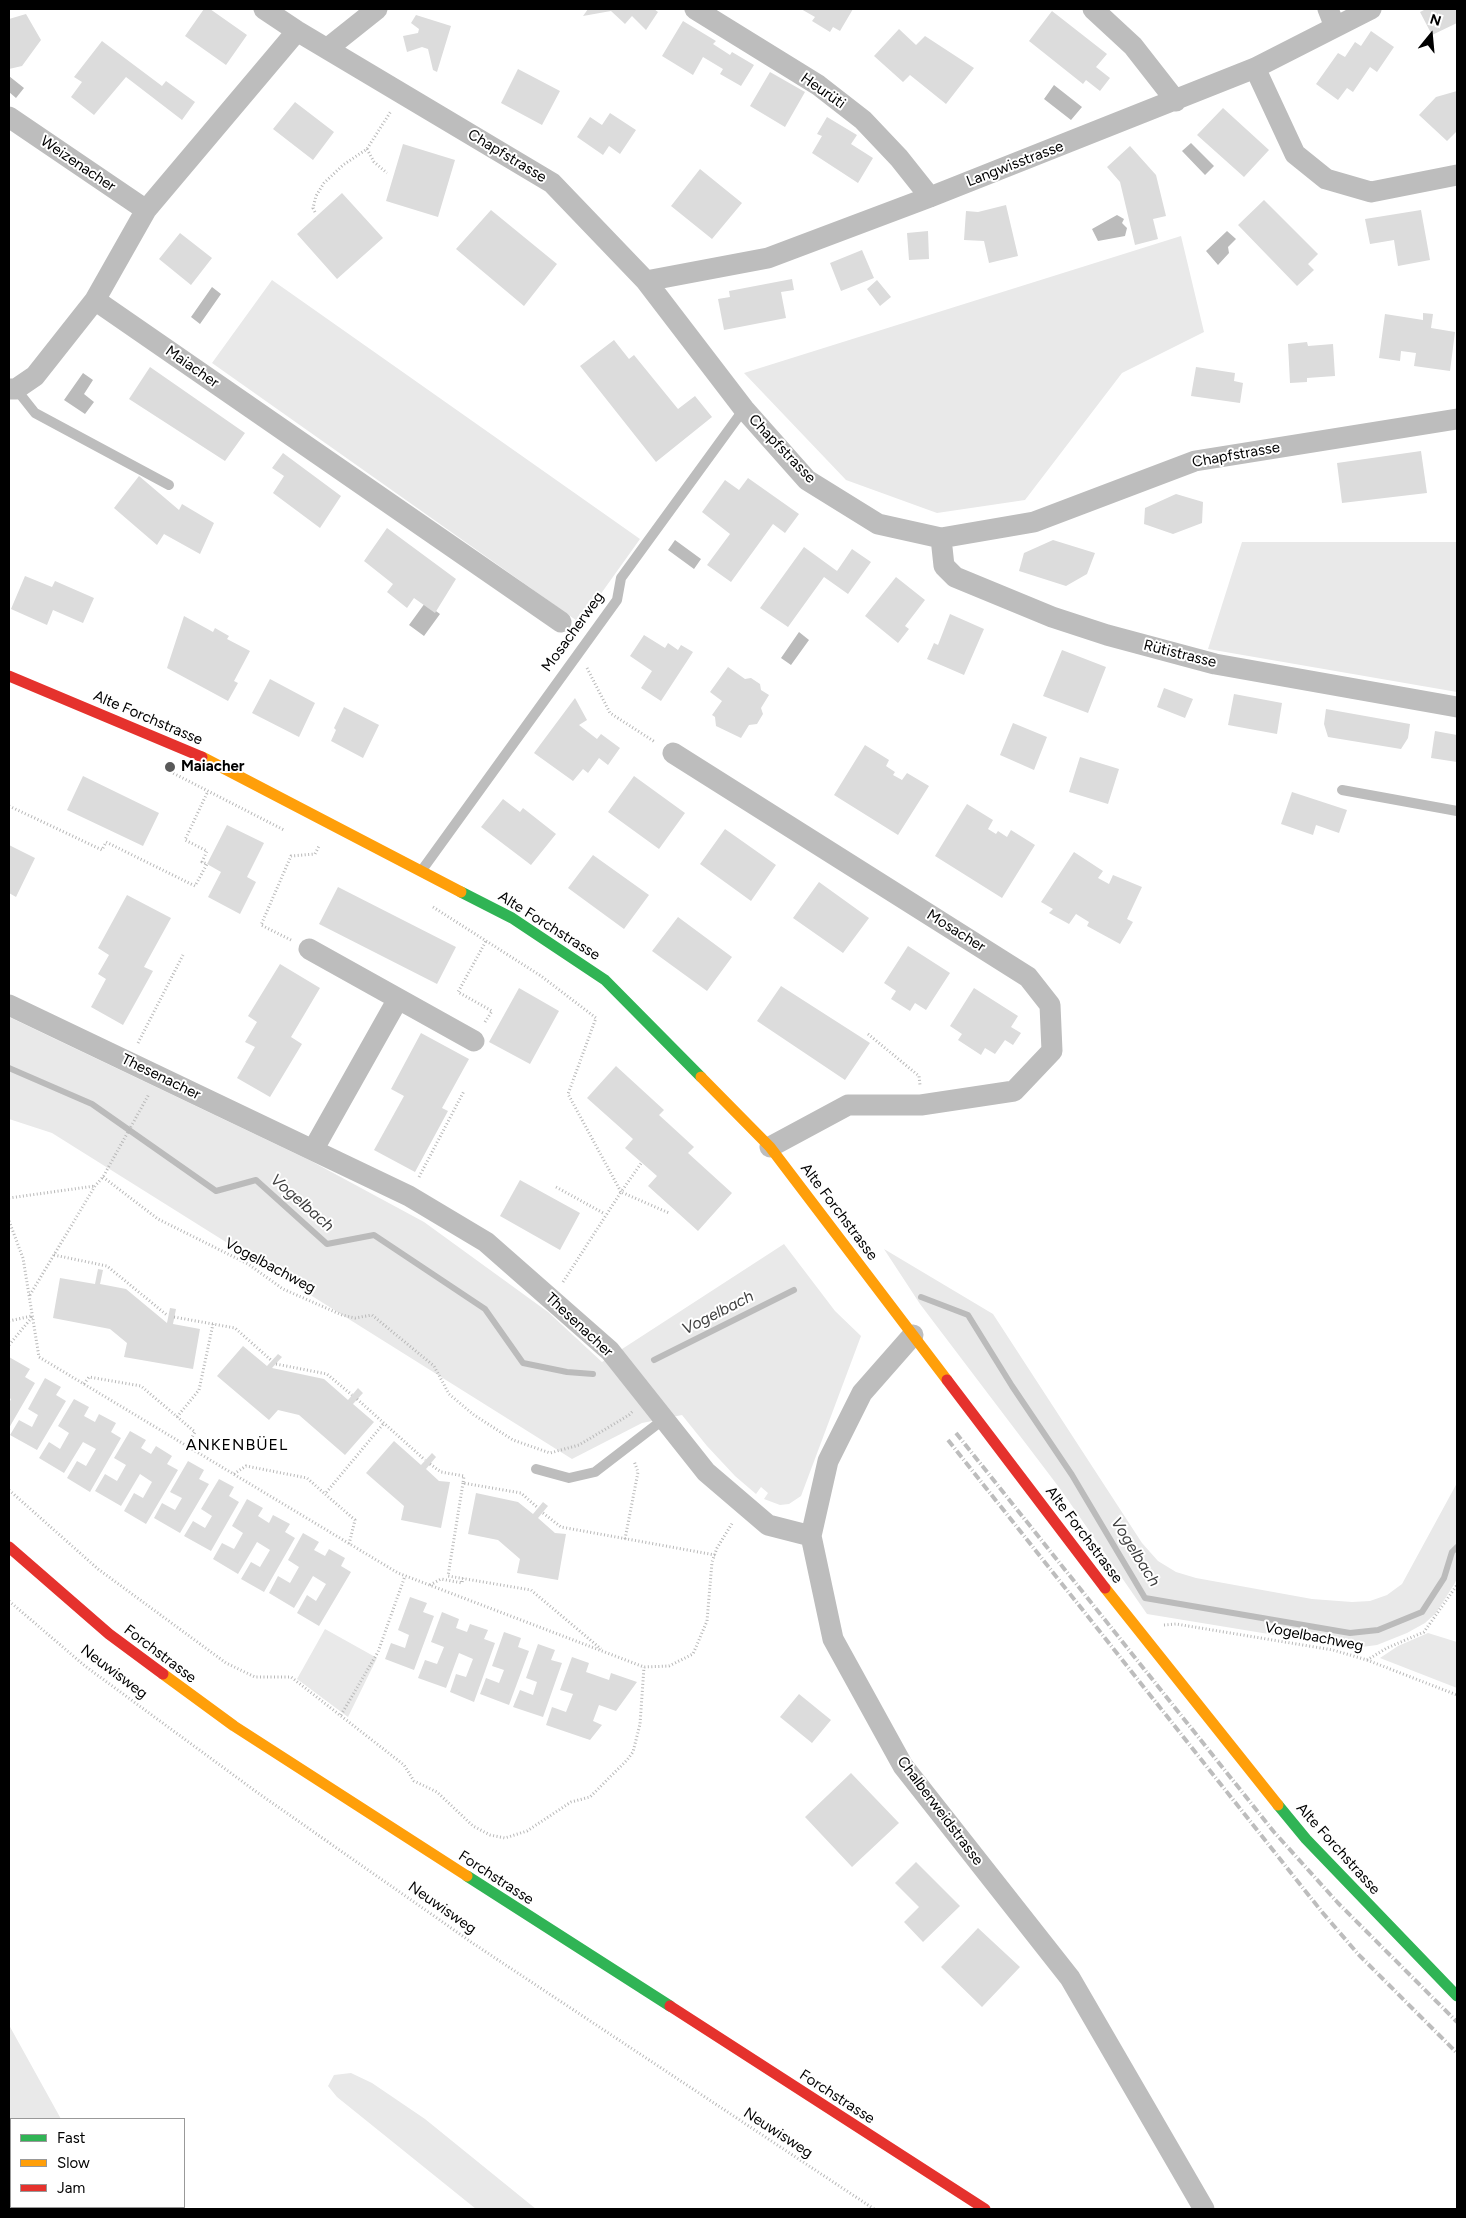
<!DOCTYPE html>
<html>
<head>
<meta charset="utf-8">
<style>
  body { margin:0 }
  #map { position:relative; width:1466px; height:2218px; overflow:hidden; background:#fff; font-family:Figtree,sans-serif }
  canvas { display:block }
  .frame { position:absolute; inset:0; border:10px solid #000; pointer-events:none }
  .legend { position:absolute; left:10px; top:2118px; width:175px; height:90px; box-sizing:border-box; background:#fff; border:1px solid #999; margin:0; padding:6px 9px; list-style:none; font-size:15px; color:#000 }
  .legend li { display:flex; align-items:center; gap:10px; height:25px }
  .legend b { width:25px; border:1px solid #999 }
  .north { position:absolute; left:1406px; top:10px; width:50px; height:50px; -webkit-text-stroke:4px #fff; paint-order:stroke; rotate:17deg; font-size:14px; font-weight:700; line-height:20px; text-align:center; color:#000 }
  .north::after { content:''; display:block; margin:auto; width:18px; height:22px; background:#000; clip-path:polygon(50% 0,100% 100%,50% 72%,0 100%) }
</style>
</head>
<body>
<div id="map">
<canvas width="1466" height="2218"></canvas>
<div class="frame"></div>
<ul class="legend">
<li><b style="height:6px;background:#30b455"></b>Fast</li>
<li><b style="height:6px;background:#ff9f0a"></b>Slow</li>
<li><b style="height:6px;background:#e5322d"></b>Jam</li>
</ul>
<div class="north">N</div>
</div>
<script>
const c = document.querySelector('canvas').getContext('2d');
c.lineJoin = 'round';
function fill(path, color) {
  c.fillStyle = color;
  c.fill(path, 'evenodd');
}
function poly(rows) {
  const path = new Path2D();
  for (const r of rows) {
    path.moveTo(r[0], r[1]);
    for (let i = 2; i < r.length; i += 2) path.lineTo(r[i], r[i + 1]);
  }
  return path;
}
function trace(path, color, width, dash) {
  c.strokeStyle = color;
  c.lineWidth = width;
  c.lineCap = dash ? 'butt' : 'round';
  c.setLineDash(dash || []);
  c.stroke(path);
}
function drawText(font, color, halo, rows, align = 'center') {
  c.font = font + ' Figtree,sans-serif';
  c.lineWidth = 4;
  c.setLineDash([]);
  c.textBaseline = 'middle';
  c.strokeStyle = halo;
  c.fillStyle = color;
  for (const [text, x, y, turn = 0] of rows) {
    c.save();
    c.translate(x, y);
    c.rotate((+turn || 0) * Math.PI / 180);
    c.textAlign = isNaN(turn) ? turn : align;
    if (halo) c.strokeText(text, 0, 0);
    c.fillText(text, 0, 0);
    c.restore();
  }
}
const green = poly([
  [1181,236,1204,332,1122,373,1025,500,937,513,846,480,744,373],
  [272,280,640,539,580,623,212,363],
  [1242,542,1457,542,1457,692,1208,649],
  [9,1017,311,1161,424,1222,548,1312,602,1362,784,1244,835,1311,861,1336,801,1496,789,1504,780,1505,764,1499,768,1493,761,1487,756,1494,735,1476,707,1446,682,1415,642,1423,572,1459,52,1133,9,1119],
  [884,1249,993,1314,1142,1543,1158,1561,1176,1572,1196,1578,1312,1599,1352,1602,1370,1601,1387,1595,1402,1584,1457,1483,1457,1578,1455,1583,1436,1613,1425,1623,1407,1633,1377,1645,1354,1648,1147,1614,1061,1490,920,1304],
  [325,1629,377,1658,348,1717,297,1679],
  [1428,1633,1457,1642,1457,1688,1380,1658,1398,1646],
  [9,2025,61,2119,11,2119,11,2207,78,2207,79,2209,9,2209],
  [351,2073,372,2083,425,2119,536,2209,476,2209,337,2097,328,2086,334,2075]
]);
const water = poly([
  [9,76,24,88,16,98,9,92],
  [1054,85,1082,107,1071,120,1044,99],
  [1191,143,1214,166,1205,175,1182,151],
  [1117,215,1124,219,1122,223,1127,228,1125,236,1098,241,1092,229],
  [1227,231,1236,239,1228,247,1229,253,1218,265,1206,251],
  [212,287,221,294,200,324,191,317],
  [83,373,93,380,84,394,94,402,85,414,64,400],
  [675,540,701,559,694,569,668,550],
  [425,603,440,614,424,636,409,625],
  [799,632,809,640,791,665,781,658]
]);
const stream = poly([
  [9,1068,92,1104,216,1191,256,1180,327,1244,374,1235,485,1309,523,1363,567,1372,593,1374],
  [921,1297,968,1315,1012,1386,1072,1475,1145,1598,1350,1633,1378,1630,1422,1612,1444,1578,1452,1552,1457,1547],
  [654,1360,794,1290]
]);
const building = poly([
  [204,9,210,9,247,35,226,65,185,36],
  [588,9,654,9,658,12,646,30,632,16,625,24,611,11,583,16],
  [801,9,853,9,840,31,833,27,830,32,812,21,815,17],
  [1426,9,1457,9,1457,23,1432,35,1420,12],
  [1052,11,1107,54,1096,67,1110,78,1100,91,1086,80,1083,84,1029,41],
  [26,14,41,40,22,66,9,69,9,19],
  [416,15,451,26,437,72,433,70,428,49,422,47,407,52,403,36,418,33,419,29,411,23],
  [683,21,716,41,713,44,730,55,732,52,754,65,741,86,720,74,723,69,703,57,693,75,662,56],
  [899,29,916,45,925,36,974,68,946,104,910,75,903,82,874,56],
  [1371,31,1394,47,1377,72,1370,67,1353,92,1347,88,1338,100,1316,84,1338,53,1345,57,1355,42,1361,46],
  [102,41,162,86,166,81,195,102,182,120,126,77,94,115,71,97,82,82,74,77],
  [518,69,560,91,542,125,501,103],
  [770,72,805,92,785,127,750,106],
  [1457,91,1457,131,1447,141,1419,115,1436,97],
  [295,102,334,132,313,160,273,129],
  [1223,108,1269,150,1244,177,1197,135],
  [610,113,636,130,620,154,609,146,603,155,577,137,590,117,602,125],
  [827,117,857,135,851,144,873,158,858,183,812,153,822,136,817,134],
  [403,144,455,160,438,217,386,201],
  [1130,146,1156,175,1166,216,1153,219,1158,239,1135,245,1120,182,1107,167],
  [700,169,742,203,712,239,671,206],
  [342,193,383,238,337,279,297,234],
  [1264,200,1318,254,1308,264,1314,270,1297,286,1238,225],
  [1006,205,1018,256,989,263,984,241,964,240,966,211,978,212],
  [491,210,557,264,524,306,456,249],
  [1421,210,1430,260,1398,266,1394,240,1370,244,1365,219],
  [928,231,929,259,909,260,907,233],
  [180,233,212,258,191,285,159,259],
  [862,250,874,278,841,291,830,263],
  [792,279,794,290,781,292,786,318,724,330,718,299,730,297,729,291],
  [877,280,891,297,880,306,867,289],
  [1423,313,1433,314,1431,328,1455,332,1450,371,1414,366,1416,353,1401,351,1400,361,1379,358,1385,314,1423,320],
  [614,340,629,359,634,355,678,409,695,396,712,417,656,462,580,366],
  [1307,342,1308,346,1333,344,1335,376,1307,378,1307,382,1290,383,1288,344],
  [150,367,245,433,225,461,129,399],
  [1196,367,1235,373,1234,381,1243,383,1240,403,1191,396],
  [1421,451,1427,493,1342,503,1337,463],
  [283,453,341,496,320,528,273,493,284,476,272,468],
  [139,476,179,510,182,504,214,523,200,554,164,534,157,545,114,508],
  [748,478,799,514,785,533,773,524,731,582,707,565,730,534,702,512,725,480,739,490],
  [1176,494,1203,502,1202,523,1173,534,1144,524,1145,508],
  [387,528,456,579,435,613,414,598,407,608,387,592,393,584,364,561],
  [1053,540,1095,553,1087,574,1066,586,1019,571,1024,553],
  [804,547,837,571,852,549,871,562,848,594,824,577,788,627,760,608],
  [25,576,52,587,55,581,94,598,83,623,53,610,47,625,11,609],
  [896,577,925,600,905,626,909,629,898,643,865,616],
  [950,614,984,629,964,675,927,659,934,643,938,645],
  [184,616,213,632,215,628,229,636,227,639,250,651,234,681,238,683,228,701,167,668],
  [644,635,665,648,668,643,678,650,681,645,693,652,661,701,641,688,652,671,630,656],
  [1062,650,1106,667,1088,713,1043,696],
  [728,667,745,679,751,678,760,684,761,690,769,695,761,708,763,714,757,724,749,725,741,738,716,726,715,717,712,715,722,701,710,692],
  [270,679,315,703,299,737,252,713],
  [1164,688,1193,699,1185,718,1157,707],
  [1234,694,1282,703,1277,734,1228,725],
  [575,698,587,720,579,725,597,739,601,734,620,748,608,765,599,758,588,773,583,769,573,781,534,753],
  [344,707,379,725,363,758,331,741,336,730,334,728],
  [1326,709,1410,724,1408,738,1401,749,1328,737,1324,724],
  [1013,723,1047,737,1034,770,1000,755],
  [1435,731,1457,735,1457,762,1431,758],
  [865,745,889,760,886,766,895,772,893,775,902,780,907,773,929,786,898,835,834,795],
  [1080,757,1119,769,1108,804,1069,792],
  [83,776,159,813,143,846,67,810],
  [634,776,685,813,659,849,608,812],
  [1292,792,1347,810,1339,833,1316,825,1313,835,1281,824],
  [503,799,520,812,523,808,556,834,531,865,481,827],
  [967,804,993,820,988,829,996,834,998,831,1007,837,1011,830,1035,845,1002,898,935,856],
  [227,825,264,843,247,877,256,882,240,914,208,897,221,872,207,864],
  [725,829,776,865,751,901,700,864],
  [9,845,35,858,16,897,9,893],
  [1074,852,1103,871,1098,878,1109,884,1113,875,1142,887,1127,919,1133,922,1120,944,1087,926,1089,922,1076,914,1069,924,1049,913,1053,909,1041,902],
  [593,855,649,895,624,929,568,888],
  [819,882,869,918,843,953,793,918],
  [338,887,456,947,437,984,319,924],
  [127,895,171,918,144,967,153,971,123,1025,91,1007,106,979,98,974,109,955,98,948],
  [678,917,732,957,707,991,652,951],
  [908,946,950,973,926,1010,915,1003,910,1011,891,999,896,991,884,983],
  [280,964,320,988,291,1037,302,1044,270,1097,237,1078,255,1047,245,1042,257,1022,248,1016],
  [781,986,870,1043,845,1080,757,1021],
  [519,988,559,1011,530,1064,489,1042],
  [974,988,1018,1016,1011,1027,1021,1033,1013,1045,1005,1040,995,1054,985,1048,981,1055,958,1040,962,1034,950,1026],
  [421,1033,469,1059,442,1108,448,1111,415,1172,374,1150,404,1096,391,1089],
  [616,1066,664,1110,659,1115,694,1147,688,1153,732,1193,698,1231,648,1186,657,1176,625,1148,633,1139,587,1098],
  [520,1180,580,1213,560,1250,500,1216],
  [98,1269,103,1270,100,1284,126,1289,167,1323,170,1308,176,1309,173,1324,200,1329,193,1369,124,1357,127,1343,110,1329,53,1318,60,1278,95,1284],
  [243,1346,267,1366,278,1354,282,1357,272,1368,324,1379,348,1400,358,1388,363,1393,353,1404,374,1422,345,1455,299,1415,278,1410,269,1420,217,1376],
  [9,1357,30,1369,25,1377,35,1383,9,1428,9,1403,11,1399,9,1398],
  [45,1378,61,1387,56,1395,66,1401,37,1450,10,1435,19,1420,32,1427,38,1415,28,1409],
  [74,1399,89,1407,84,1416,95,1422,99,1414,116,1423,111,1432,121,1438,90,1492,67,1478,77,1461,86,1466,96,1449,83,1442,64,1473,39,1458,49,1442,60,1449,69,1433,58,1426],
  [130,1431,146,1440,141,1448,151,1454,156,1446,172,1456,167,1464,178,1470,146,1524,124,1511,134,1493,143,1498,152,1482,140,1474,121,1506,95,1491,105,1474,117,1481,126,1465,114,1458],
  [394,1441,421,1465,432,1453,436,1457,426,1469,439,1481,450,1482,441,1528,401,1520,404,1506,366,1473],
  [188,1461,204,1470,199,1479,209,1484,180,1533,154,1518,162,1503,175,1510,182,1498,170,1492],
  [219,1479,234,1487,229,1496,239,1502,211,1551,184,1536,193,1521,205,1528,212,1516,201,1509],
  [476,1493,518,1502,533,1514,543,1502,548,1506,538,1518,555,1533,566,1534,558,1580,517,1573,520,1559,498,1540,468,1534],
  [247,1499,263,1508,258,1516,269,1523,273,1515,290,1524,285,1532,295,1538,264,1592,241,1579,251,1562,260,1567,270,1550,257,1542,238,1574,213,1559,222,1543,234,1549,243,1533,232,1526],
  [303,1533,319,1542,314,1550,325,1556,329,1549,345,1558,341,1566,351,1572,319,1626,297,1613,307,1595,316,1601,326,1584,313,1576,294,1608,269,1593,278,1576,290,1583,299,1567,288,1560],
  [410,1597,427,1603,423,1612,434,1616,414,1670,385,1659,391,1643,405,1648,409,1635,398,1630],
  [442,1612,459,1619,456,1628,467,1632,470,1624,488,1630,484,1639,495,1643,474,1702,450,1692,456,1674,466,1677,473,1659,459,1653,446,1688,418,1678,425,1660,437,1664,444,1647,431,1642],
  [504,1632,521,1638,518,1647,529,1651,509,1705,480,1694,486,1678,499,1683,504,1670,492,1666],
  [538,1644,555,1650,551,1660,562,1663,543,1717,513,1707,520,1690,533,1695,537,1682,526,1678],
  [572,1657,589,1663,586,1672,609,1680,611,1673,637,1682,616,1711,599,1705,593,1721,602,1725,590,1740,546,1725,552,1707,566,1712,573,1694,560,1690],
  [799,1694,831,1720,812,1743,780,1717],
  [851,1773,899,1823,852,1867,805,1817],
  [916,1862,960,1906,923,1942,904,1922,919,1907,895,1883],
  [978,1928,1020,1967,982,2007,941,1967]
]);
const path = poly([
  [367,149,374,162,387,173],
  [315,212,313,208,316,196,324,183,343,165,367,149,391,111],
  [587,668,610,713,655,742],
  [167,770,284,830],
  [9,806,102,850,106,842,195,886,207,864,202,862,207,851,185,840,208,791],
  [433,907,541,976,596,1018,568,1094,621,1192,642,1162],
  [291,940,261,925,291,856,315,854,319,846],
  [485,1022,492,1011,458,992,486,941],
  [868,1034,919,1076,920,1085],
  [138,1043,183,955],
  [103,1177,158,1219,248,1264,283,1289,342,1315,355,1318,372,1315,434,1366,449,1394,474,1415,513,1440,550,1453,579,1445,629,1415,633,1411],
  [419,1177,464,1091],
  [556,1187,605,1214],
  [9,1198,95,1186],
  [9,1221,23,1258,39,1357,398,1573,644,1667,669,1666,693,1654,707,1621,712,1562,717,1548,733,1522],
  [54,1255,107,1266,168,1316],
  [563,1282,621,1192,669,1213],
  [30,1295,95,1186,103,1177,149,1094],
  [174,1317,235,1328,272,1361],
  [9,1321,32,1316],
  [9,1345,33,1316],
  [276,1364,327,1374,352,1395],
  [84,1384,89,1377,141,1386,195,1432,187,1446],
  [357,1399,425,1460],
  [177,1417,199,1390,213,1324],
  [430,1464,441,1472,464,1476,463,1483,521,1493,538,1508],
  [234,1474,246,1466,307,1478,325,1494],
  [463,1483,448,1576,531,1590,601,1649],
  [9,1490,98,1569,226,1663,255,1677,291,1677,404,1765,414,1781,437,1792,473,1826,490,1835,505,1838,527,1831,571,1802,590,1797,627,1760,633,1752,640,1724,644,1667],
  [543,1513,561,1527,715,1555],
  [625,1539,638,1472,634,1461],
  [349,1544,355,1520,325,1494,384,1423],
  [430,1585,441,1579,462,1583,463,1578],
  [9,1601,85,1666,258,1793,474,1944,874,2209],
  [1164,1625,1176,1624,1333,1650,1367,1660,1387,1648,1424,1632,1457,1585],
  [1367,1660,1457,1695],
  [341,1715,378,1652,405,1576],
  [9,2207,10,2209]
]);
const lane = poly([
  [16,389,35,413,169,485],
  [1342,790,1457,811],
  [422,870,617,600,621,578,744,409],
  [536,1469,569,1478,595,1472,664,1419]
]);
const street = poly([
  [264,9,297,31,552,183,646,281,744,409,807,480,878,524,941,538,1034,522,1195,461,1457,419],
  [695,9,818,85,863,120,899,158,930,197],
  [1093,9,1133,46,1176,101],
  [1328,9,1335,27],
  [328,48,377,9],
  [1255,68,1295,154,1326,179,1371,192,1457,175],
  [9,117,146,210],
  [646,281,768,258,930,197,1255,68,1371,9],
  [95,300,561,622],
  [9,389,16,389,35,376,95,300,146,210,297,31],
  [941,538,944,566,955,577,1052,617,1107,635,1215,664,1457,707],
  [673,753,1028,977,1050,1005,1052,1051,1014,1091,921,1105,848,1105,770,1147],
  [309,949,474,1041],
  [9,1005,409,1196,486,1242,610,1351,706,1472,768,1525,811,1536],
  [313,1150,398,999],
  [913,1335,862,1393,828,1461,811,1536,833,1639,903,1766,1070,1978,1204,2209]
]);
const fast = poly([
  [461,892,512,918,605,980,701,1077],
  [1278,1805,1306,1839,1457,1996],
  [467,1876,670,2006]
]);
const slow = poly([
  [202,757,461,892],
  [701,1077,770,1147,947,1380],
  [1105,1588,1278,1805],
  [163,1674,234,1726,467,1876]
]);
const jam = poly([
  [9,676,202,757],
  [947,1380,1105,1588],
  [9,1547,109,1634,163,1674],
  [670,2006,985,2209]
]);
const rail = poly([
  [956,1433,1274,1832,1338,1903,1457,2022],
  [948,1440,1322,1912,1358,1954,1457,2053]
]);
const markers = [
  [170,767,6,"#595959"]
];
const streetNames = [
  ["Heurüti",823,91,35],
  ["Chapfstrasse",507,156,31],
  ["Weizenacher",78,164,34],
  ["Langwisstrasse",1015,164,-21],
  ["Maiacher",192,367,35],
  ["Chapfstrasse",782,449,46],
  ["Chapfstrasse",1236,455,-10],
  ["Mosacherweg",573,632,-54],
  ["Rütistrasse",1180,654,14],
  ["Alte Forchstrasse",148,718,23],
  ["Alte Forchstrasse",549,926,32],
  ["Mosacher",956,931,32],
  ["Thesenacher",161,1077,26],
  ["Alte Forchstrasse",839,1212,53],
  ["Vogelbachweg",270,1266,28],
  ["Thesenacher",579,1325,43],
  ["Alte Forchstrasse",1084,1535,53],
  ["Vogelbachweg",1314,1637,11],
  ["Forchstrasse",160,1654,37],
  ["Neuwisweg",114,1672,37],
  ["Chalberweidstrasse",940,1811,53],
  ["Alte Forchstrasse",1338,1849,48],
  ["Forchstrasse",496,1878,33],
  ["Neuwisweg",442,1908,35],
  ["Forchstrasse",837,2097,33],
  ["Neuwisweg",778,2133,33]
];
const poiNames = [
  ["Maiacher",181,767]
];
const waterNames = [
  ["Vogelbach",302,1203,41],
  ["Vogelbach",718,1313,-27],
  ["Vogelbach",1135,1552,58]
];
const neighbourhoodNames = [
  ["ANKENBÜEL",237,1445]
];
fill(green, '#e9e9e9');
fill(water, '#bbb');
trace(stream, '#bbb', 6);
fill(building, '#dcdcdc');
trace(path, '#b8b8b8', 3, [1, 2.5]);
trace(lane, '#bdbdbd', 10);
trace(street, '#bdbdbd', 21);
trace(fast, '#30b455', 11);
trace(slow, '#ff9f0a', 11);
trace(jam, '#e5322d', 11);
trace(rail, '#bdbdbd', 4, [8, 2.5, 1, 2.5]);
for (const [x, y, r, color] of markers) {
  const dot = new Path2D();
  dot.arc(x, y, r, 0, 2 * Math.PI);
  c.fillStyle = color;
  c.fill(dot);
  trace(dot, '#fff', 2);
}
drawText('15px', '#000', '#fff', streetNames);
drawText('bold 15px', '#000', '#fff', poiNames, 'left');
drawText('italic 16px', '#3f3f3f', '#fff', waterNames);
c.letterSpacing = '1px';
drawText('16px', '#000', '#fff', neighbourhoodNames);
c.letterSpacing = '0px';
</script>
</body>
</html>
